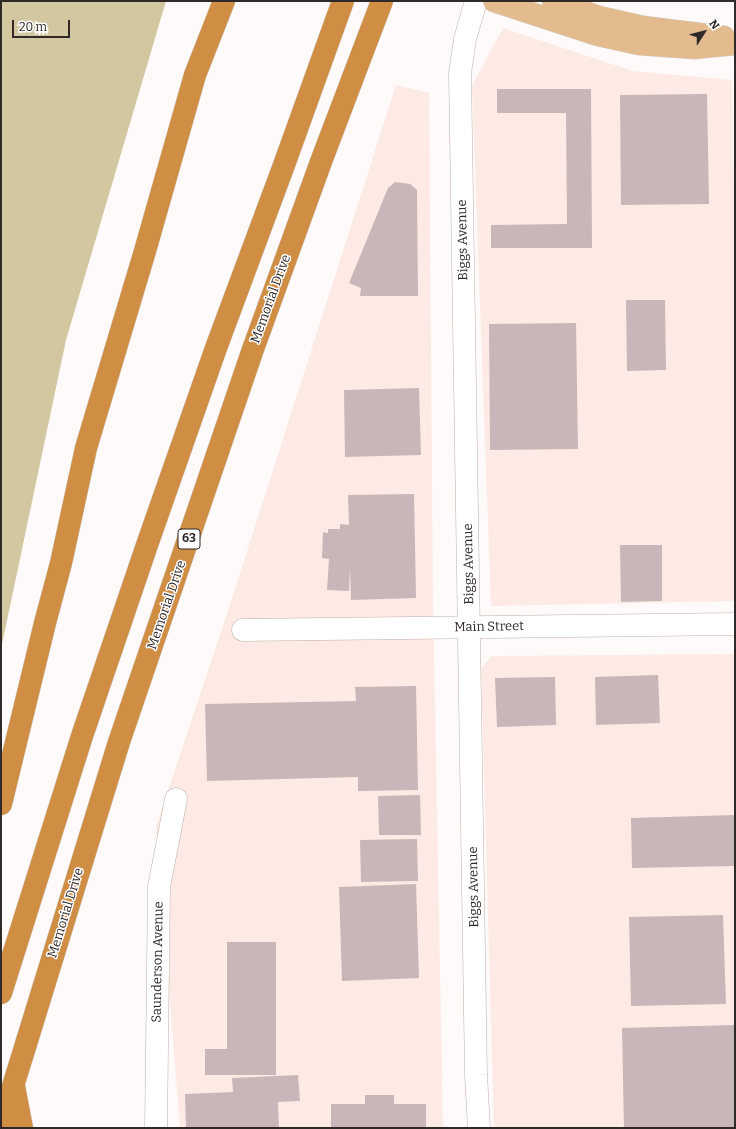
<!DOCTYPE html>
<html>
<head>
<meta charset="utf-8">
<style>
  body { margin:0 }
  #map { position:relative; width:736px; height:1129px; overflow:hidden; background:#fdfaf9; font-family:Bitter,serif }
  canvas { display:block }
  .frame { position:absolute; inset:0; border:2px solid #2f2927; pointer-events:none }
  .north { position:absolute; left:684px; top:12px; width:40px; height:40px; -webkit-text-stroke:3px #fff; paint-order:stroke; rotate:54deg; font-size:11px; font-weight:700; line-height:16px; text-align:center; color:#2f2927 }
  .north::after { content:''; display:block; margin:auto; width:14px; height:18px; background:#2f2927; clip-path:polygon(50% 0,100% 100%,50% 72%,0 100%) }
  .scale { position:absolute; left:12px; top:20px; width:58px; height:18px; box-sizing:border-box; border:2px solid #2f2927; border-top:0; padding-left:5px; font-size:12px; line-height:14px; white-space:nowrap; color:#2f2927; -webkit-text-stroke:3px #fff; paint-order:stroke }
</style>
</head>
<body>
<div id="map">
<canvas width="736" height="1129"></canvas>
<div class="frame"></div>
<div class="north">N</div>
<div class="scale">20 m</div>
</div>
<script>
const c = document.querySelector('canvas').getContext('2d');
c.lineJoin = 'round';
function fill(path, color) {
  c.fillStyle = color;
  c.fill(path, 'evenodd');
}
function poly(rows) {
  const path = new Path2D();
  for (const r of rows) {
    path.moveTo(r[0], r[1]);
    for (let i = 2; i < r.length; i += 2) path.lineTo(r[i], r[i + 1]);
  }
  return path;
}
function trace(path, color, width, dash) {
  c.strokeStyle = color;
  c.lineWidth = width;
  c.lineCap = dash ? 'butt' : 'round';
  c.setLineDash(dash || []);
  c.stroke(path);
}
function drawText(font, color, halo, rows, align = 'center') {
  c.font = font + ' Bitter,serif';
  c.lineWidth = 3;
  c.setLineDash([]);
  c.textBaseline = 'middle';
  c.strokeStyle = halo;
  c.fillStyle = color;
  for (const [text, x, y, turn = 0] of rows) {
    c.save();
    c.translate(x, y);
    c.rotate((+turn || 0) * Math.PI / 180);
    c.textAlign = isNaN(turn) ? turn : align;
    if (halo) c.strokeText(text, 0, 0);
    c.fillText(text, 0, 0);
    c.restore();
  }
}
const built = poly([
  [503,28,633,71,732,80,735,241,735,601,491,606,472,86],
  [396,85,429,93,433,602,443,1128,180,1128,156,827,226,617],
  [735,654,735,1128,494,1128,481,668,492,656]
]);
const green = poly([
  [1,1,166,1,66,340,1,649]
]);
const building = poly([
  [497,89,591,89,592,248,491,248,491,225,567,224,566,113,497,113],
  [707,94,709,204,621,205,620,95],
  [395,182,410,184,417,190,418,296,360,296,361,288,349,283,388,188],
  [626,300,665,300,666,370,627,371],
  [576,323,578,449,490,450,489,324],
  [419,388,421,455,345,457,344,390],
  [414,494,416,598,351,600,350,569,349,591,327,590,329,559,322,558,323,532,328,533,328,529,340,529,340,524,349,525,348,495],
  [620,545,662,545,662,601,621,602],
  [658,675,660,723,596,725,595,677],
  [555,677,556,725,497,727,495,678],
  [416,686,418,790,358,791,358,777,207,781,205,704,356,701,355,687],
  [420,795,421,835,379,835,378,796],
  [735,815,735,866,632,868,631,818],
  [417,839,418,881,361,882,360,840],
  [416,884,419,978,342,981,339,887],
  [723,915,726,1004,631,1006,629,917],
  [227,942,276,942,276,1075,205,1075,205,1049,227,1049],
  [735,1025,735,1128,624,1128,622,1028],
  [298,1075,300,1101,278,1102,279,1128,186,1128,185,1094,233,1092,232,1078],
  [365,1095,394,1095,394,1104,426,1104,426,1128,331,1128,331,1104,365,1104]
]);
const minor = poly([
  [476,1,465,39,460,73,476,1075,479,1128],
  [243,630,735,624],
  [156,1128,159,887,176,799]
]);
const major = poly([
  [494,1,598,35,639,44,694,48,735,44],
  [553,1,599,17,643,27,724,37]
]);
const highway = poly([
  [1,804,45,623,61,563,86,448,145,251,195,75,224,1],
  [1,993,82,736,147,545,216,348,284,165,343,1],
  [14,1086,22,1128],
  [1,1125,119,742,252,352,322,159,382,1]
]);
const shields = [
  [189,539,22]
];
const shieldNames = [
  ["63",189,539]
];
const streetNames = [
  ["Biggs Avenue",463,240,-91],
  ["Memorial Drive",271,299,-70],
  ["Biggs Avenue",469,564,-91],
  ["Memorial Drive",167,605,-71],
  ["Main Street",489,627,-1],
  ["Biggs Avenue",474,887,-91],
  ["Memorial Drive",66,913,-73],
  ["Saunderson Avenue",158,962,-89]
];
fill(built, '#feeae4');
fill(green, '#d2c7a1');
fill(building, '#c8b7b9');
trace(minor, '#bfafaa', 23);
trace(major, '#d5d4d4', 23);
trace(highway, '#d5d4d4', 23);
trace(minor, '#fff', 22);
trace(major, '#e3bb8f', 22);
trace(highway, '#d08e45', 22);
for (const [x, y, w] of shields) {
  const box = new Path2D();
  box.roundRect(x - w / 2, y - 10, w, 20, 3);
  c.fillStyle = '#fff';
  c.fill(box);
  trace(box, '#2f2927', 1);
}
drawText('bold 12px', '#2f2927', null, shieldNames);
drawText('13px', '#2f2927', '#fff', streetNames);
</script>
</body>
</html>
